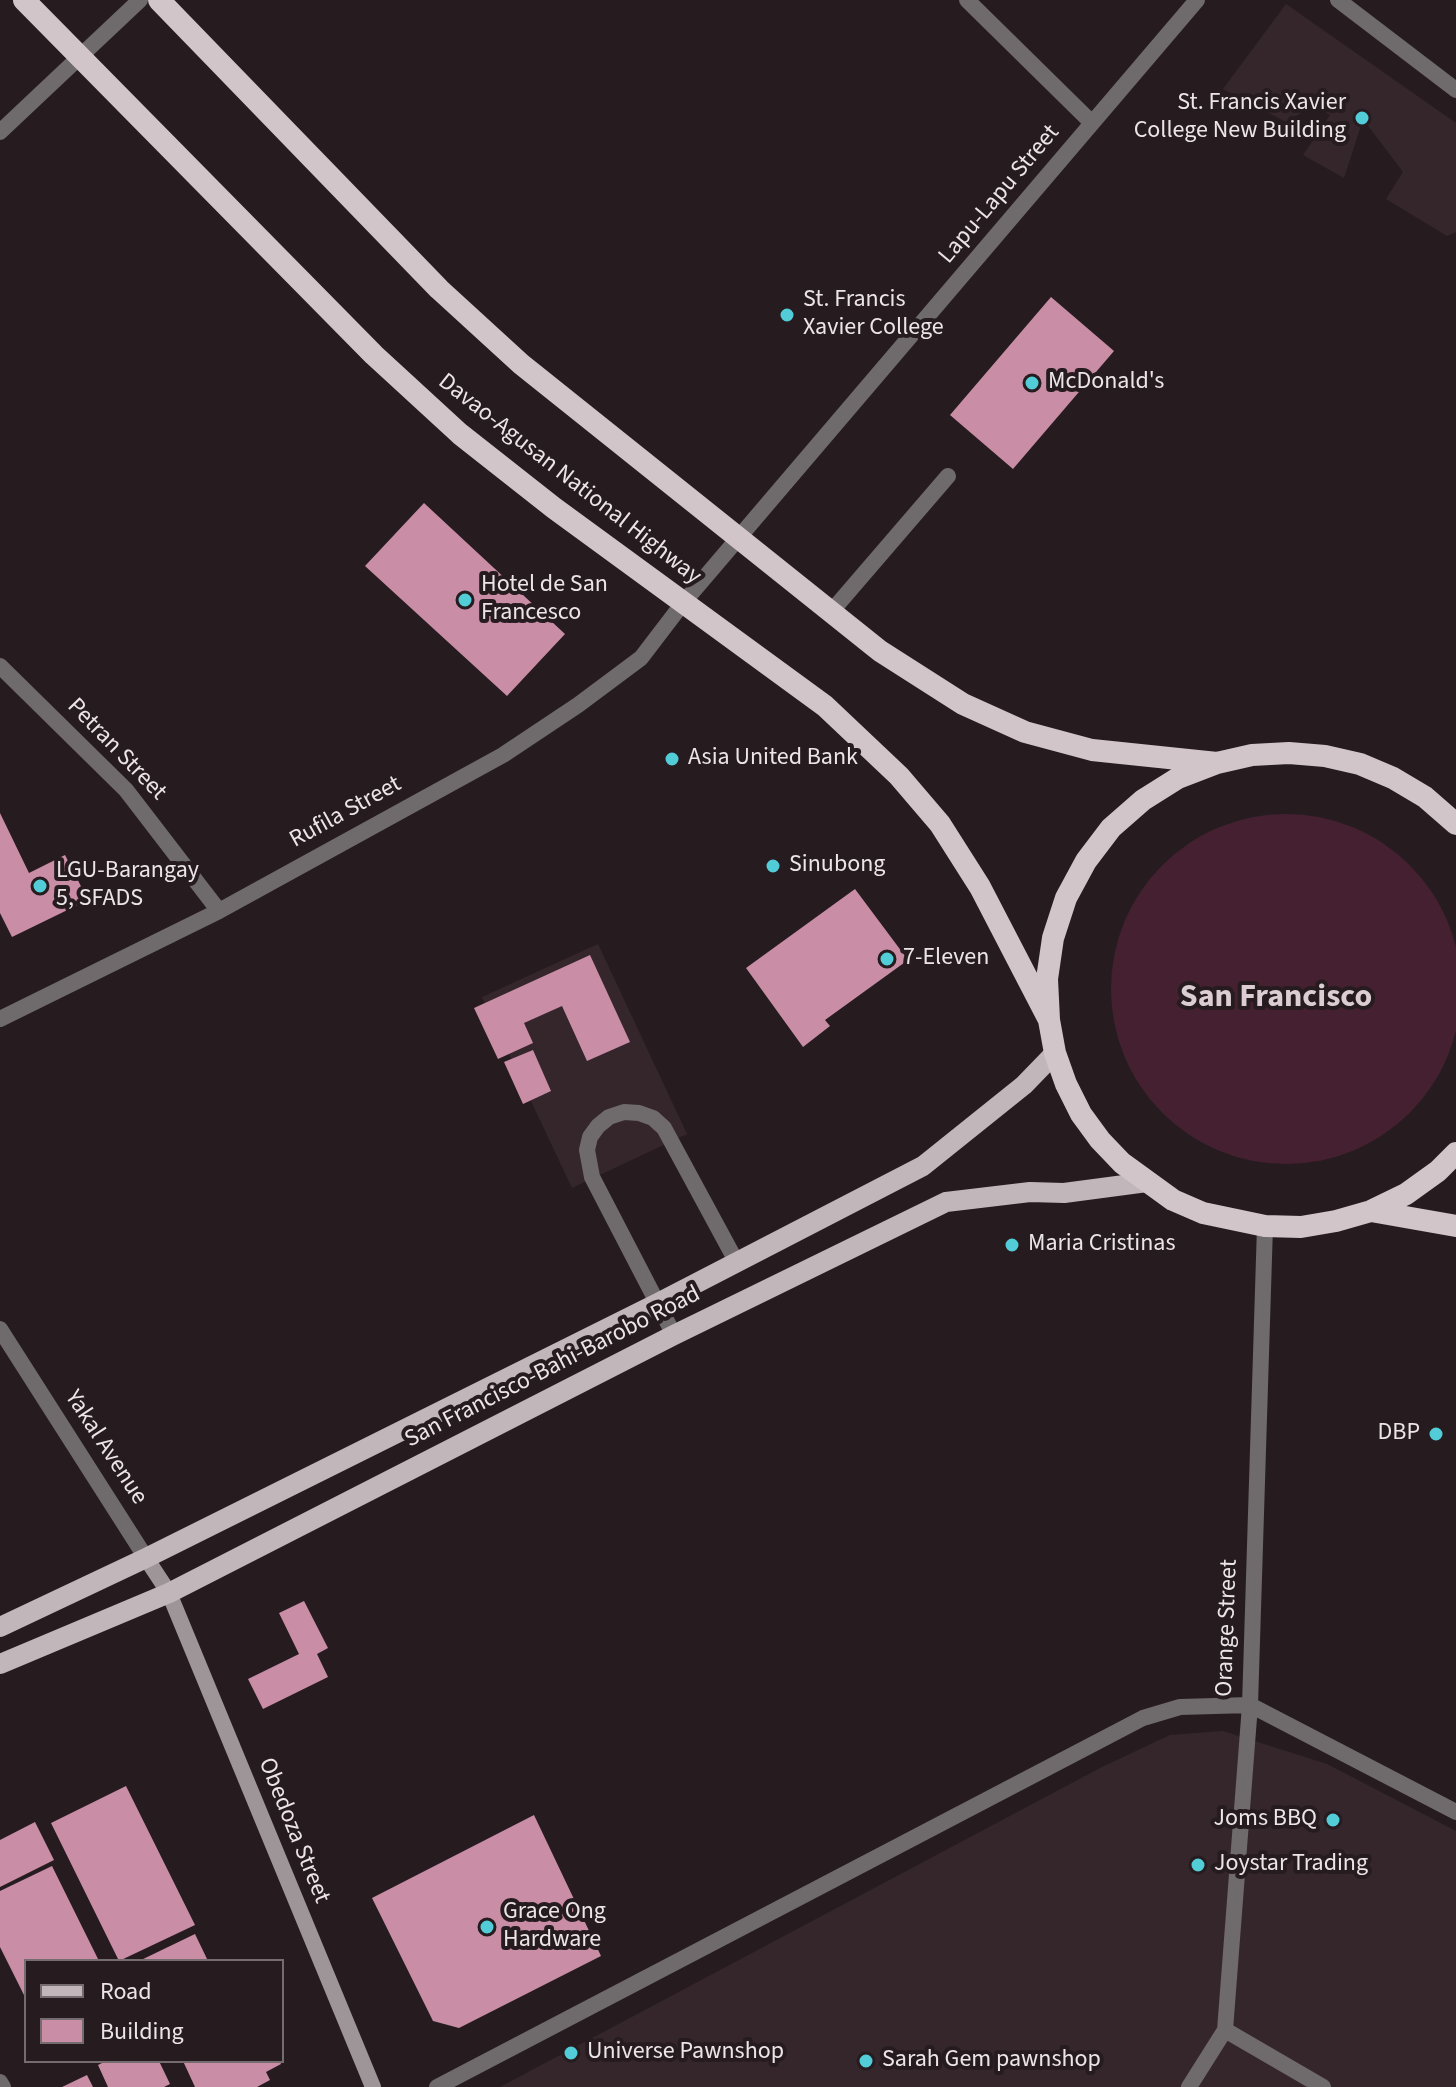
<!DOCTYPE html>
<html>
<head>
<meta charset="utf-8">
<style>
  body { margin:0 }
  #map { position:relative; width:1456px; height:2087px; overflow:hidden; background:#261c20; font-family:"Source Sans 3",sans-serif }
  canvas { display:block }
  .legend { position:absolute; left:24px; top:1959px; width:260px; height:104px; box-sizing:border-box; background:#261c20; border:2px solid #756c70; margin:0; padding:10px 14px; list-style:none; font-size:24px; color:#ece5e7 }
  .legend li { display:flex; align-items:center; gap:16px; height:40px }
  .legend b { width:40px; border:2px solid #756c70 }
</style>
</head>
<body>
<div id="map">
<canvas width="1456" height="2087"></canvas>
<ul class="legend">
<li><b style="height:10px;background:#c1b6ba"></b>Road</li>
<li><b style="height:22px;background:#c98da5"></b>Building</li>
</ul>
</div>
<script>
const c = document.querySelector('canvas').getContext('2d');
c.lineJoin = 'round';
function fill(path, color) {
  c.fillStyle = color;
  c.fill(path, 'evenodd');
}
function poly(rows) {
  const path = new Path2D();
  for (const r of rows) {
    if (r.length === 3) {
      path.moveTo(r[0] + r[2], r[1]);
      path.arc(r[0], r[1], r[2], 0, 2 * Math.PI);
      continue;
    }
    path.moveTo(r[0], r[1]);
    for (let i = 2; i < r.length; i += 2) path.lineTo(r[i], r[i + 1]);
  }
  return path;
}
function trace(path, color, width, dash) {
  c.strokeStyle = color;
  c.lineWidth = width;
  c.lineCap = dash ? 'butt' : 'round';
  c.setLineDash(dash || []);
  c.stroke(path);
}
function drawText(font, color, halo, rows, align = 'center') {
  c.font = font + ' "Source Sans 3",sans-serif';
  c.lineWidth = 8;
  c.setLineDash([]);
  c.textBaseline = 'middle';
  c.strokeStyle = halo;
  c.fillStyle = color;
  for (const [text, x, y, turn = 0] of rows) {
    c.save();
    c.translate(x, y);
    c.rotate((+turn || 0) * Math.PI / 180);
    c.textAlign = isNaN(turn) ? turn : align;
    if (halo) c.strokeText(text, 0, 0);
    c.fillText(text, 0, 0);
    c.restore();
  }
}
const built = poly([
  [1286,4,1456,123,1456,232,1447,236,1386,199,1403,172,1363,119,1344,178,1303,155,1330,115,1314,105,1286,122,1223,89],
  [598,944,687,1134,572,1188,482,997],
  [1223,1731,1327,1764,1456,1831,1456,2087,500,2087,1102,1767,1170,1735]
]);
const green = poly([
  [1286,989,175]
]);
const building = poly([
  [1051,297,1114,351,1013,469,950,415],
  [424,503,565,634,507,696,365,566],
  [0,813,29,873,65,855,88,900,12,937,0,913],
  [855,889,908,960,825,1020,830,1026,803,1047,746,968],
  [590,955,630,1042,587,1061,562,1006,524,1023,533,1043,498,1059,474,1008],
  [533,1050,551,1091,523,1104,504,1062],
  [304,1601,328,1648,317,1654,328,1677,263,1709,248,1679,299,1654,279,1613],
  [126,1786,195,1925,119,1961,51,1823],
  [534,1815,601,1956,459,2028,433,2021,372,1898],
  [35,1822,54,1860,0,1887,0,1840],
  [52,1866,99,1961,26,1961,26,1999,0,1947,0,1891],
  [195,1934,208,1961,139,1961],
  [106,2061,159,2061,170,2084,164,2087,108,2087,98,2065],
  [183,2061,280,2061,281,2064,266,2072,270,2080,257,2087,195,2087],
  [87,2075,93,2087,62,2087]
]);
const service = poly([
  [831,612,948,476],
  [674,1335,592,1177,587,1150,590,1137,598,1126,609,1117,624,1112,639,1113,653,1118,664,1128,736,1261]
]);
const minor = poly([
  [967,0,1092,123],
  [1338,0,1456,90],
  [0,132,140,0],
  [0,666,126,790,219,911],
  [0,1019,219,911,503,755,578,705,641,658,683,603,1197,0],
  [0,1329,146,1558],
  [0,2082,3,2087]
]);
const tertiary = poly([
  [1225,2030,1323,2087],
  [437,2087,1143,1718,1180,1707,1250,1705,1456,1812],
  [1189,2087,1225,2030,1250,1705,1265,1226]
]);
const secondary = poly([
  [146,1558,169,1593,373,2087]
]);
const primary = poly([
  [0,1627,146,1558,658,1303,923,1166,1024,1085,1055,1053],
  [0,1664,169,1593,674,1335,946,1202,1030,1192,1064,1193,1147,1182]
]);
const trunk = poly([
  [24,0,374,355,460,434,554,508,825,706,899,776,940,824,980,887,1049,1020],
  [159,0,439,289,521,364,880,651,963,704,1025,732,1092,750,1217,763],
  [1456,824,1425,797,1393,778,1360,764,1325,756,1289,753,1252,755,1217,763,1178,778,1143,800,1111,828,1086,861,1066,898,1053,938,1047,979,1049,1020,1055,1053,1066,1084,1081,1114,1100,1140,1122,1163,1173,1200,1203,1213,1265,1226,1301,1227,1336,1221,1371,1211,1406,1194,1438,1171,1456,1153],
  [1371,1211,1456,1226]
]);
const markers = [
  [1362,118,8,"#52ccd6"],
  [787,315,8,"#52ccd6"],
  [1032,383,8,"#52ccd6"],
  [465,600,8,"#52ccd6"],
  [672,759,8,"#52ccd6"],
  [773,866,8,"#52ccd6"],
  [40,886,8,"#52ccd6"],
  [887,959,8,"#52ccd6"],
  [1012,1245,8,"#52ccd6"],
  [1436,1434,8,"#52ccd6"],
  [1333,1820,8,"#52ccd6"],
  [1198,1865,8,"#52ccd6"],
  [487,1927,8,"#52ccd6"],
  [571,2053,8,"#52ccd6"],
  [866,2061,8,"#52ccd6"]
];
const poiNames = [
  ["St. Francis Xavier",1346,104,"right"],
  ["College New Building",1346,132,"right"],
  ["St. Francis",803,301],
  ["Xavier College",803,329],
  ["McDonald's",1048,383],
  ["Hotel de San",481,586],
  ["Francesco",481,614],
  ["Asia United Bank",688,759],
  ["Sinubong",789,866],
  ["LGU-Barangay",56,872],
  ["5, SFADS",56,900],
  ["7-Eleven",903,959],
  ["Maria Cristinas",1028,1245],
  ["DBP",1420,1434,"right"],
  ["Joms BBQ",1317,1820,"right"],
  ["Joystar Trading",1214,1865],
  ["Grace Ong",503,1913],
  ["Hardware",503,1941],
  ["Universe Pawnshop",587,2053],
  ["Sarah Gem pawnshop",882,2061]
];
const streetNames = [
  ["Lapu-Lapu Street",1000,195,-50],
  ["Davao-Agusan National Highway",569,480,38],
  ["Petran Street",116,750,46],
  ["Rufila Street",346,813,-29],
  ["San Francisco-Bahi-Barobo Road",553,1368,-27],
  ["Yakal Avenue",105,1448,57],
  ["Orange Street",1228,1628,-88],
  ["Obedoza Street",293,1831,68]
];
const districtNames = [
  ["San Francisco",1276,999]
];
fill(built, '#35262c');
fill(green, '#442030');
fill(building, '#c98da5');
trace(service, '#6f6a6c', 16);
trace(minor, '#6f6a6c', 16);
trace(tertiary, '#6f6a6c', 16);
trace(secondary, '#9d9598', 16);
trace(primary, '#c1b6ba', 20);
trace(trunk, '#d2c5ca', 22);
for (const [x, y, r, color] of markers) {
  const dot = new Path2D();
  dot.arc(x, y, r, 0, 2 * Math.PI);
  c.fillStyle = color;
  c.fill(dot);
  trace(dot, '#261c20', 3);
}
drawText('24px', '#ece5e7', '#261c20', poiNames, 'left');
drawText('24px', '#ece5e7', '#261c20', streetNames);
drawText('bold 32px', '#dbcdd2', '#261c20', districtNames);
</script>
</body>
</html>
